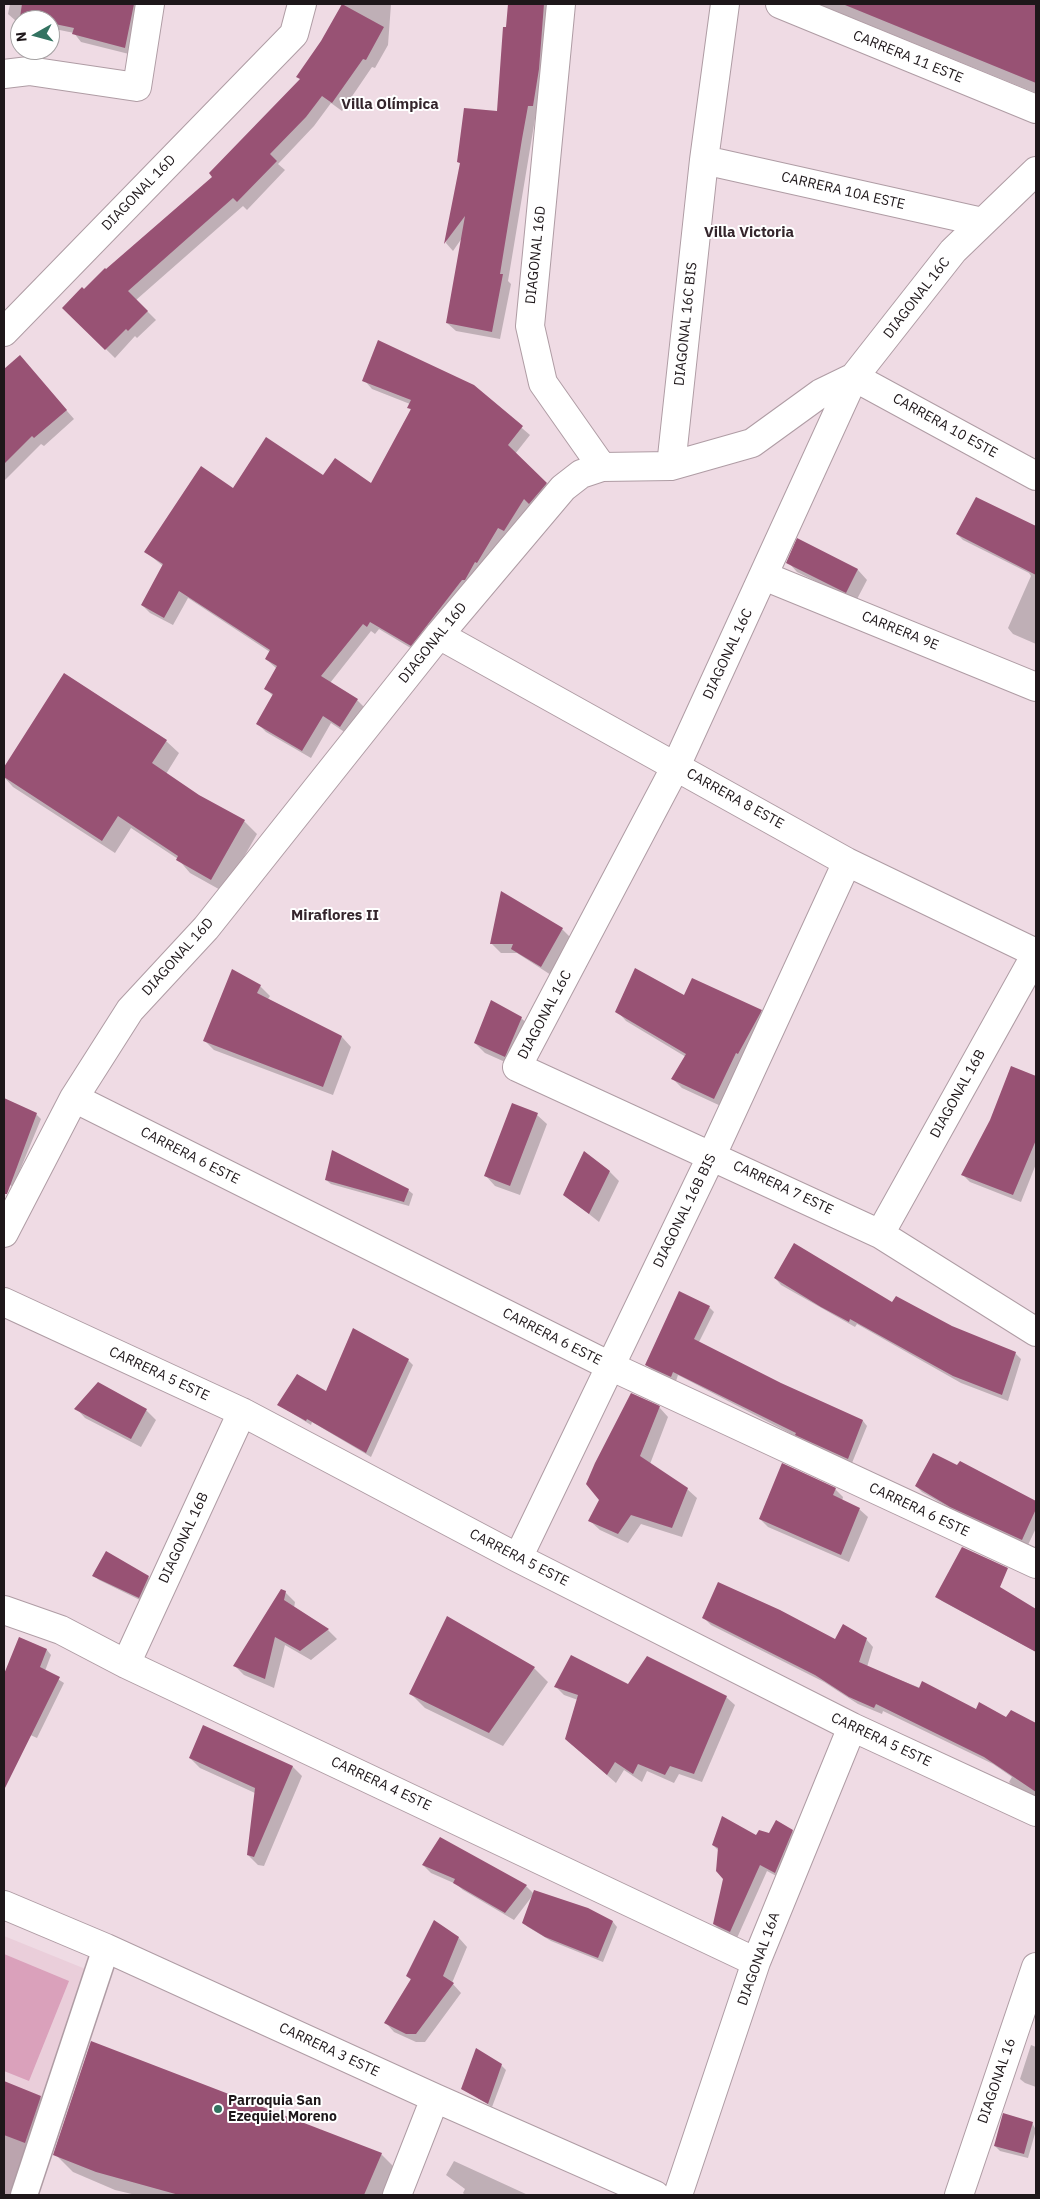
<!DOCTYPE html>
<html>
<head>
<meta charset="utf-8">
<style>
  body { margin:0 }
  #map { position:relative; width:1040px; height:2199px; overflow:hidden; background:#efdbe4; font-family:"IBM Plex Sans",sans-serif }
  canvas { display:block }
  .frame { position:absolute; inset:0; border:5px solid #1e171a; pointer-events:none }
  .north { position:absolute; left:10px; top:10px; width:50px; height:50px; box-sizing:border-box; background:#fff; border:1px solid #a5a2a3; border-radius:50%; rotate:263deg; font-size:14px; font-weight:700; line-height:20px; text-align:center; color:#1e171a }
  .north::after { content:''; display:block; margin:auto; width:18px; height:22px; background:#337361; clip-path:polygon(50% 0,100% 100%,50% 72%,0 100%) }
</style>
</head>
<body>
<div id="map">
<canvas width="1040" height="2199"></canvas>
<div class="frame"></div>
<div class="north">N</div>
</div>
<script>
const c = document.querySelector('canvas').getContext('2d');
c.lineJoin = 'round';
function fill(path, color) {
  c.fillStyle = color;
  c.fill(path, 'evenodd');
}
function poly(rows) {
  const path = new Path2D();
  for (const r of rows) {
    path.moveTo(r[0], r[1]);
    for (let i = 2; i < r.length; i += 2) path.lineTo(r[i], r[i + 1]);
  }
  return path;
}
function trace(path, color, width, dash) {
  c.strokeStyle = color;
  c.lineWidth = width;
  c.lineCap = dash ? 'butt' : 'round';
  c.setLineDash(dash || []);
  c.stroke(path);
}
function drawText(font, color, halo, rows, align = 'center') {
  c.font = font + ' "IBM Plex Sans",sans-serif';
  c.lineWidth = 4;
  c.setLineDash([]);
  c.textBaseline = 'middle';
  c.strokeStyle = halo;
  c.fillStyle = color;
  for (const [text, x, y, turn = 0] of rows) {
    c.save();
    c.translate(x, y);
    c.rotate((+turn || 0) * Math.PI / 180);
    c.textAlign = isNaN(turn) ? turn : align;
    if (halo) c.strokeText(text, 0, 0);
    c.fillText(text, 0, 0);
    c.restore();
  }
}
const built = poly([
  [4,1936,88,1970,9,2195,4,2195]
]);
const green = poly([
  [4,1954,69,1981,29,2081,4,2071]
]);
const shadow = poly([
  [10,4,144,4,133,55,81,42,74,33,50,28,50,20,16,21,8,14],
  [343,4,391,4,388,45,375,68,372,67,342,111,331,103,314,126,278,164,285,170,247,210,243,206,136,300,156,320,137,338,135,336,115,358,64,308,214,177,301,80],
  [509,4,557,4,541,114,536,113,508,281,511,284,500,339,456,331,447,323,462,238,453,251,446,243,461,164,458,162,498,113],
  [818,4,1036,4,1036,93],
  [20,357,74,419,44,446,41,444,4,481,4,370],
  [364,380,473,386,530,435,515,454,554,492,419,653,379,629,375,634,371,631,330,683,357,700,365,708,349,735,331,723,311,758,266,732,258,724,273,696,266,689,277,669,266,659,270,652,188,598,173,625,150,613,142,605,163,566,146,552,233,490,324,477,371,485,411,410,409,408,410,404,372,389],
  [1035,527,1036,528,1036,644,1013,634,1008,628,1031,576,1029,573,963,540,957,534],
  [798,540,858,570,867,580,856,601,797,572,788,562],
  [64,675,166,741,179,753,166,774,199,796,244,821,257,834,224,892,190,873,178,859,131,828,115,853,13,787,4,777,4,769],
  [562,929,572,939,551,975,517,953,501,953,491,943],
  [260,986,270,996,268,999,342,1037,351,1047,333,1095,214,1050,204,1040],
  [685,997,761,1011,770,1020,723,1107,682,1088,673,1079,686,1057,626,1021,617,1011],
  [521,1018,531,1027,514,1066,485,1053,475,1043],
  [1011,1067,1036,1077,1036,1164,1021,1202,970,1182,963,1175,991,1121],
  [4,1099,36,1114,41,1119,13,1187,4,1181],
  [537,1115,547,1124,520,1195,495,1186,486,1176],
  [610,1172,619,1181,599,1222,564,1194],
  [326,1180,408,1190,413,1194,409,1206,331,1184],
  [775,1278,893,1304,1015,1353,1021,1359,1008,1401,961,1383,857,1324,855,1327,781,1285],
  [680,1293,709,1307,714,1312,699,1342,780,1384,863,1421,867,1426,852,1463,801,1439,678,1375,676,1381,651,1369,646,1365],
  [408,1360,413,1365,371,1457,312,1422,311,1425,279,1405,326,1393],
  [659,1407,668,1417,650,1464,687,1489,697,1498,682,1537,641,1524,628,1543,600,1530,590,1521],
  [76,1408,146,1410,156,1420,141,1447,85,1418],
  [916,1486,1013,1492,1036,1502,1036,1528,1028,1545,958,1513,922,1492],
  [835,1489,843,1497,842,1501,859,1509,868,1517,849,1562,768,1527,760,1519],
  [955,1563,1036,1611,1036,1652,942,1601,937,1596],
  [94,1576,148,1577,153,1582,144,1602,99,1580],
  [285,1592,295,1602,294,1608,328,1630,337,1639,311,1660,285,1645,274,1688,244,1675,235,1666],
  [704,1618,835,1640,866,1639,873,1647,867,1667,976,1710,1007,1719,1012,1711,1036,1724,1036,1798,1016,1789,1009,1782,1012,1777,993,1764,883,1711,882,1714,858,1704,824,1682,711,1625],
  [19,1639,47,1650,51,1655,45,1671,64,1683,37,1738,4,1723,4,1676],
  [534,1668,548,1682,503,1746,425,1708,411,1694],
  [629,1685,726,1697,735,1705,702,1782,679,1774,674,1783,647,1771,642,1782,624,1770,616,1783,566,1739,578,1700,564,1695,556,1687],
  [204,1726,293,1767,302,1776,264,1866,258,1865,248,1855,255,1793,200,1768,190,1758],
  [792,1831,799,1837,782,1879,767,1871,737,1938,721,1931,714,1924,725,1879,719,1851,713,1845],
  [423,1865,526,1886,534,1894,587,1909,613,1922,617,1927,603,1962,551,1941,528,1927,523,1923,533,1895,514,1920,463,1890,456,1884,431,1873],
  [459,1938,467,1947,452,1983,461,1993,425,2042,416,2042,394,2032,386,2023,411,1980,407,1976],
  [1031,2045,1036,2047,1036,2087,1025,2083,1020,2079],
  [501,2065,506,2070,492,2107,463,2088],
  [4,2083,40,2097,54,2112,15,2195,4,2195],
  [1032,2123,1036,2130,1028,2158,1000,2151,995,2146],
  [55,2154,381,2154,399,2172,390,2195,136,2195,115,2190,73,2172],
  [454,2161,528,2195,465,2195,463,2193,465,2189,446,2175]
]);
const building = poly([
  [22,4,134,4,125,48,72,34,74,28,50,23,50,20,20,17],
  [342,4,384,27,366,60,363,59,332,103,322,96,306,117,270,154,277,161,237,202,233,198,128,291,148,311,128,331,126,329,105,350,62,308,82,287,84,289,105,268,106,269,212,177,209,173,300,79,296,77,321,41],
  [508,4,544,4,539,69,533,106,528,106,522,139,500,274,503,274,492,332,446,323,465,216,444,244,460,163,457,162,464,108,497,111,503,27,506,27],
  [845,4,1036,4,1036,83,845,5],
  [378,340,474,385,523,426,508,445,547,483,529,504,524,499,504,531,498,528,477,563,475,562,465,580,462,580,411,646,370,622,367,627,363,624,321,676,358,699,340,727,323,716,302,751,256,724,273,694,264,689,277,666,265,659,270,650,179,591,164,618,141,605,163,564,144,552,201,466,233,488,266,437,323,475,335,458,371,483,411,409,407,408,411,400,362,381],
  [20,355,67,410,34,438,32,436,4,464,4,369],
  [976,497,1036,526,1036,575,956,534],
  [797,538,858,569,846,593,786,563],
  [64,673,167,740,152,763,199,795,245,820,211,880,176,860,178,856,118,816,102,841,4,777,4,767],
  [501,891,563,928,541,967,511,949,513,944,490,944],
  [635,968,684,995,692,978,762,1010,738,1054,736,1053,714,1099,671,1079,686,1054,615,1012],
  [232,969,261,985,257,993,342,1036,323,1087,203,1041],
  [491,1000,522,1017,505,1057,474,1043],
  [1011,1066,1036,1076,1036,1140,1013,1195,961,1175,990,1120],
  [4,1098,37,1113,7,1194,4,1194],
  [512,1103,538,1113,510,1186,484,1176],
  [332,1150,409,1189,404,1202,325,1180],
  [584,1151,610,1171,589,1214,563,1195],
  [794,1243,892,1302,896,1296,952,1326,1016,1352,1002,1395,953,1376,850,1319,849,1322,821,1307,774,1278],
  [679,1291,710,1306,694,1339,781,1383,863,1420,848,1459,795,1435,796,1433,673,1372,671,1377,645,1365],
  [353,1328,409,1359,366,1453,307,1419,306,1421,277,1405,297,1374,326,1391],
  [98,1382,147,1409,131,1439,74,1409],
  [631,1393,660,1406,640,1456,688,1488,672,1528,631,1515,618,1534,588,1521,599,1500,586,1484,595,1463],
  [933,1453,957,1465,960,1461,1036,1501,1036,1509,1022,1540,950,1507,915,1486],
  [782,1463,836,1488,833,1495,860,1508,841,1555,759,1519],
  [962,1547,1008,1568,1000,1587,1036,1609,1036,1652,935,1597],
  [106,1551,149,1576,139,1598,92,1576],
  [718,1582,780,1610,835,1639,843,1624,867,1638,859,1662,919,1688,922,1681,976,1709,979,1702,1006,1717,1011,1710,1036,1723,1036,1792,984,1757,876,1704,874,1708,849,1697,815,1675,702,1618],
  [281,1589,286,1591,284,1600,329,1629,300,1651,275,1637,265,1679,233,1666],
  [447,1616,535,1667,489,1733,409,1694],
  [19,1637,47,1649,40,1667,60,1677,4,1790,4,1674],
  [571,1655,628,1684,647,1656,727,1696,694,1774,670,1766,665,1775,638,1764,633,1774,615,1762,607,1775,565,1739,578,1695,554,1687],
  [203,1725,293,1766,254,1857,247,1855,255,1788,189,1758],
  [722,1816,756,1835,759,1830,769,1833,776,1820,793,1830,775,1873,760,1865,730,1932,713,1924,723,1879,716,1871,718,1848,712,1845],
  [440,1837,527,1885,505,1913,453,1883,455,1879,422,1865],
  [534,1890,588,1908,613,1921,598,1958,545,1937,522,1923],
  [434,1920,459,1937,443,1976,454,1983,416,2034,406,2034,384,2023,411,1979,406,1976],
  [91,2041,382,2153,364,2195,179,2195,96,2172,53,2155],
  [476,2048,502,2064,488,2104,461,2089],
  [4,2081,41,2096,25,2143,4,2135],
  [1003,2113,1033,2122,1024,2154,994,2146]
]);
const pedestrian = poly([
  [24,2195,106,1948]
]);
const minor = poly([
  [561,4,530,326,543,383,602,467],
  [780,4,1036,109],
  [4,74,29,71,137,87,150,4],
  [704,160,982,222],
  [1036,171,953,251,854,377,676,766,517,1067,880,1234,1036,1332],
  [4,332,294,34,302,4],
  [671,466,704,160,725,4],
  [764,576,1036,687],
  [439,635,847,862,1036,953],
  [74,1098,610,1366,1036,1564],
  [4,1233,74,1098,130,1010,206,928,439,635,563,488,581,474,602,467,671,466,752,443,821,393,854,377,1036,476],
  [880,1234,1036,954],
  [4,1302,242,1412,518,1558,852,1727,1036,1812],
  [518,1558,712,1155,847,862],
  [4,1610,61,1630,126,1664,756,1962],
  [126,1664,242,1412],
  [4,1905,106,1948,435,2098,655,2195],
  [397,2195,435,2098],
  [678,2195,756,1962,852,1727],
  [959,2195,1036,1967]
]);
const markers = [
  [218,2109,5,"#337361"]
];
const streetNames = [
  ["CARRERA 11 ESTE",908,57,22],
  ["CARRERA 10A ESTE",843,191,13],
  ["DIAGONAL 16D",139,193,-46],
  ["DIAGONAL 16D",536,255,-84],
  ["DIAGONAL 16C",917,298,-52],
  ["DIAGONAL 16C BIS",686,324,-84],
  ["CARRERA 10 ESTE",945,426,29],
  ["CARRERA 9E",900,631,22],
  ["DIAGONAL 16D",433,643,-51],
  ["DIAGONAL 16C",728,654,-65],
  ["CARRERA 8 ESTE",735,799,29],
  ["DIAGONAL 16D",178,957,-48],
  ["DIAGONAL 16C",545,1015,-62],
  ["DIAGONAL 16B",958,1094,-61],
  ["CARRERA 6 ESTE",190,1156,27],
  ["CARRERA 7 ESTE",783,1188,25],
  ["DIAGONAL 16B BIS",685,1211,-64],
  ["CARRERA 6 ESTE",552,1337,27],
  ["CARRERA 5 ESTE",159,1374,25],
  ["CARRERA 6 ESTE",919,1510,25],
  ["DIAGONAL 16B",184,1538,-65],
  ["CARRERA 5 ESTE",519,1558,27],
  ["CARRERA 5 ESTE",881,1740,25],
  ["CARRERA 4 ESTE",381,1784,25],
  ["DIAGONAL 16A",759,1959,-70],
  ["CARRERA 3 ESTE",329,2050,25],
  ["DIAGONAL 16",997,2081,-71]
];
const poiNames = [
  ["Parroquia San",228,2101],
  ["Ezequiel Moreno",228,2117]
];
const neighbourhoodNames = [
  ["Villa Olímpica",390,105],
  ["Villa Victoria",749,233],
  ["Miraflores II",335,916]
];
fill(built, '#eaceda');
fill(green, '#daa1bb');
fill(shadow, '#0003');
fill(building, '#985274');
trace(pedestrian, '#af9ca4', 29);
trace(minor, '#af9ca4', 30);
trace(pedestrian, '#fff', 26);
trace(minor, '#fff', 28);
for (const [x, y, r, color] of markers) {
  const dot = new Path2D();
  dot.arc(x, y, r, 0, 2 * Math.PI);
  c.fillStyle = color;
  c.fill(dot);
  trace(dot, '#fff', 2);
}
drawText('14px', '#1e171a', '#fff', streetNames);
drawText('bold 14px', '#1e171a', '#fff', poiNames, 'left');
drawText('bold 15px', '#34252c', '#fff', neighbourhoodNames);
</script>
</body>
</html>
